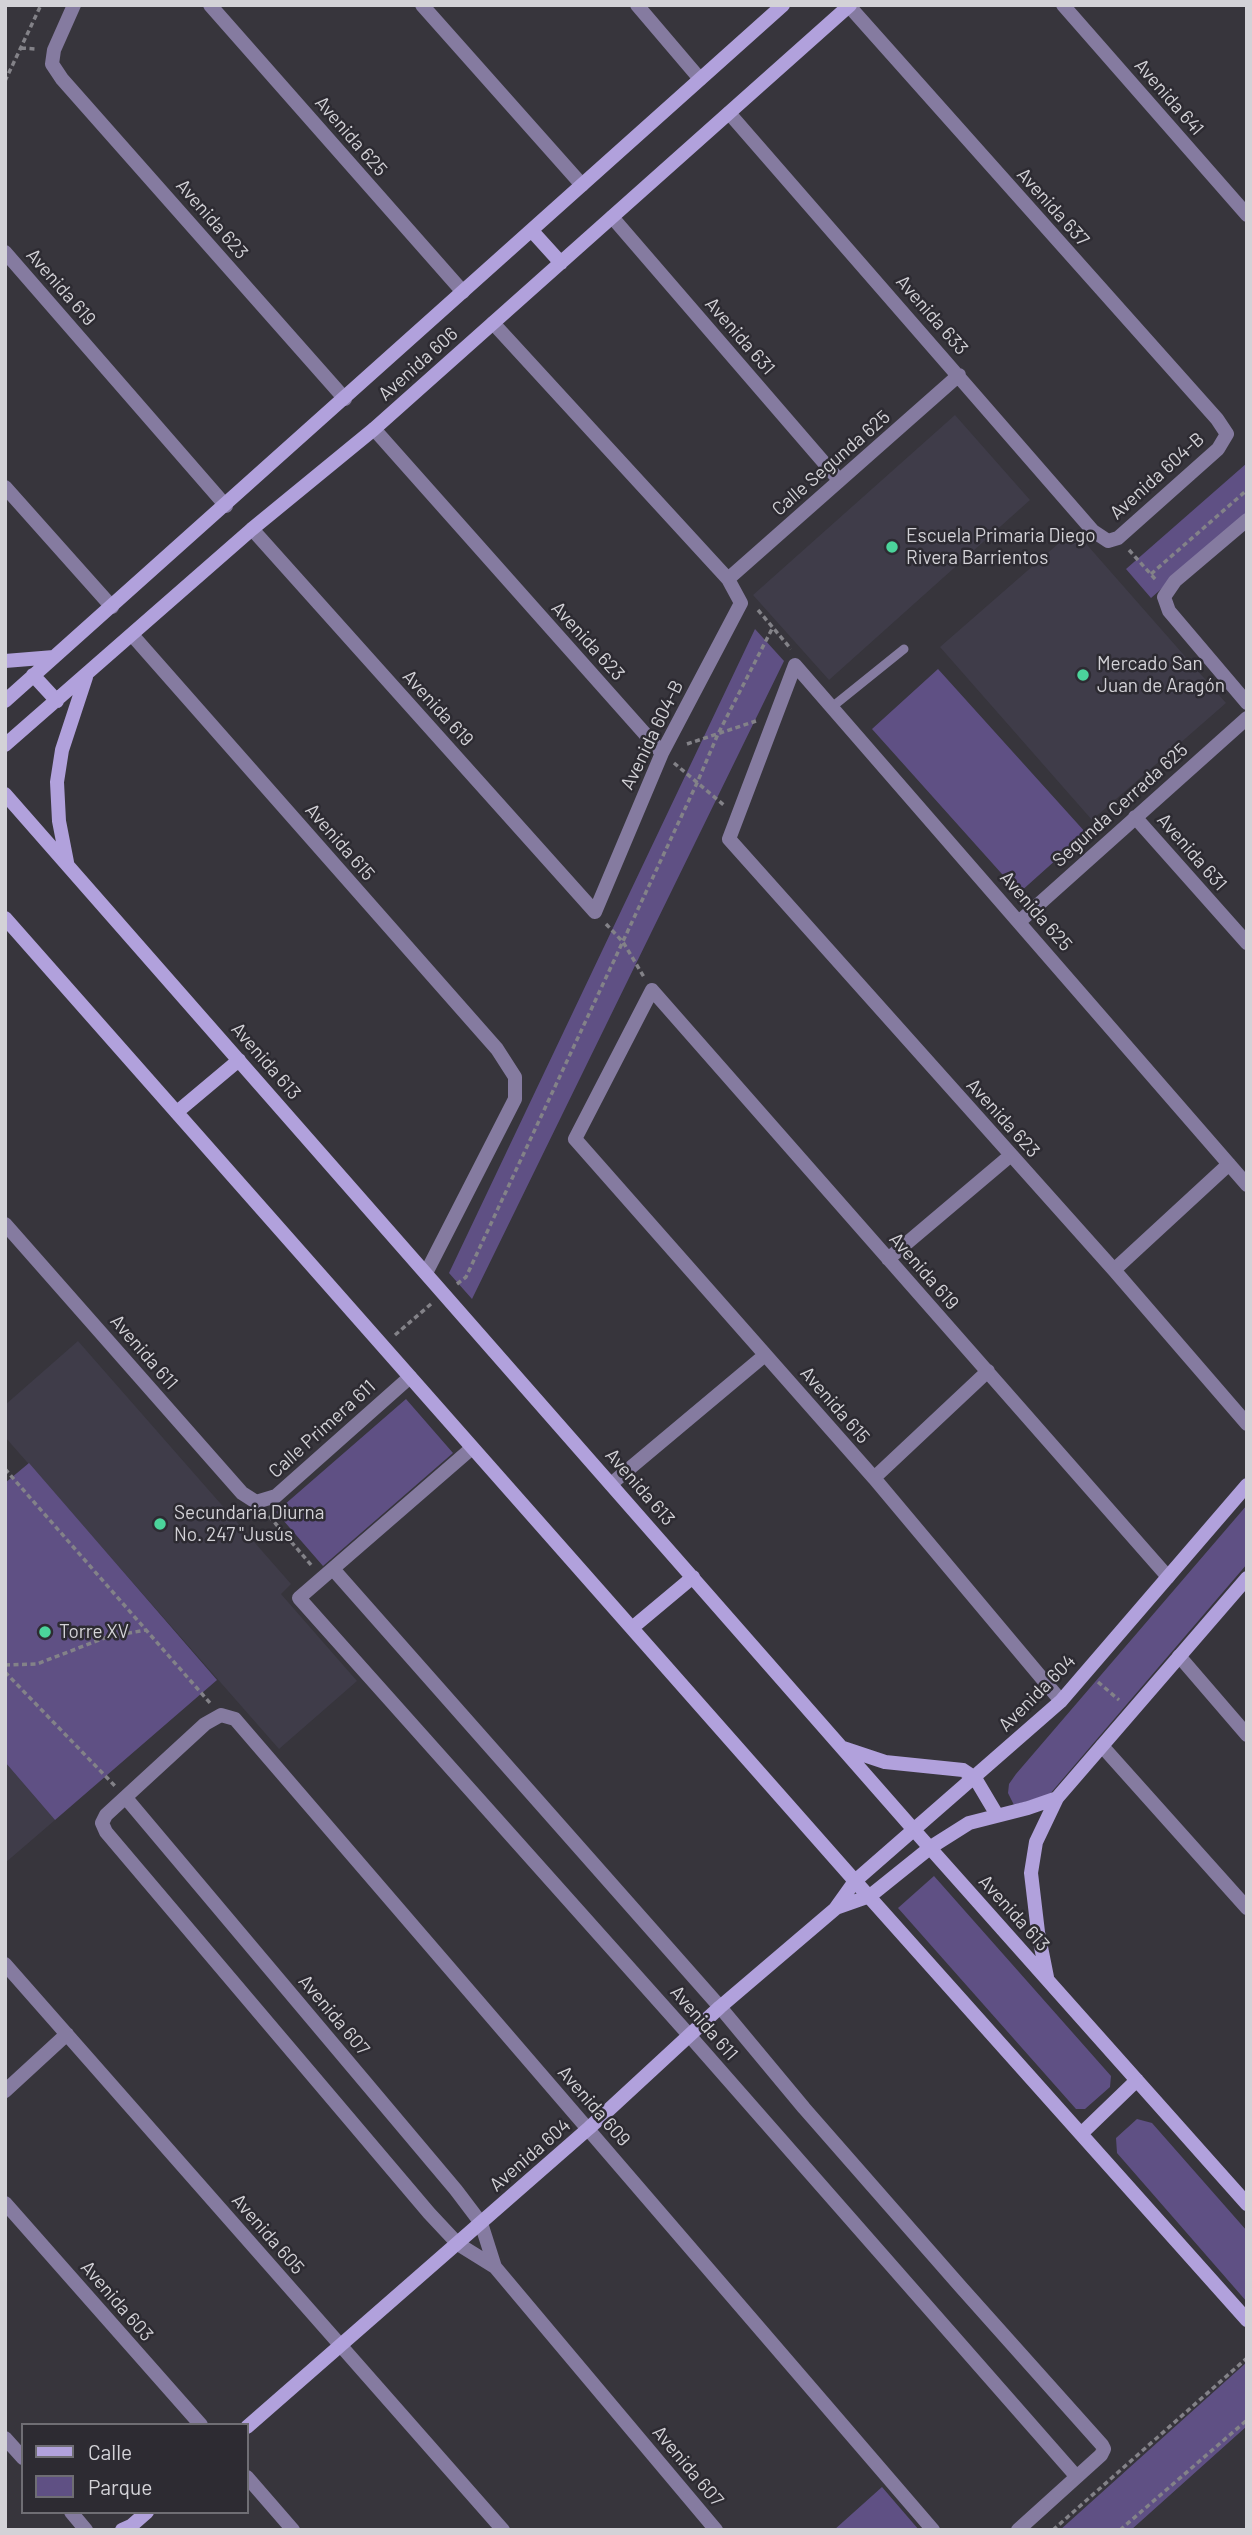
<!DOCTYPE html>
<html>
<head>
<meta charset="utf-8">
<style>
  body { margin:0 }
  #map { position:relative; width:1252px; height:2535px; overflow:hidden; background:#37353c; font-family:Barlow,sans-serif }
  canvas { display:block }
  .frame { position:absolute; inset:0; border:7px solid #d3d2d7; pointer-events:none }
  .legend { position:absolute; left:21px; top:2423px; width:228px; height:91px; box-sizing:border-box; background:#2d2b32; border:2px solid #6f6e74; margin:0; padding:9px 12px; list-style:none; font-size:21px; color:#d3d2d7 }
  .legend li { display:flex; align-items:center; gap:14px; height:35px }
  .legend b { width:35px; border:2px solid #6f6e74 }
</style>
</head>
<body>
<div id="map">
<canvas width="1252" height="2535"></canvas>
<div class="frame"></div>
<ul class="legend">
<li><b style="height:9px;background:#b1a1dc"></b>Calle</li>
<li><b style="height:19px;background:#5f5084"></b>Parque</li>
</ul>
</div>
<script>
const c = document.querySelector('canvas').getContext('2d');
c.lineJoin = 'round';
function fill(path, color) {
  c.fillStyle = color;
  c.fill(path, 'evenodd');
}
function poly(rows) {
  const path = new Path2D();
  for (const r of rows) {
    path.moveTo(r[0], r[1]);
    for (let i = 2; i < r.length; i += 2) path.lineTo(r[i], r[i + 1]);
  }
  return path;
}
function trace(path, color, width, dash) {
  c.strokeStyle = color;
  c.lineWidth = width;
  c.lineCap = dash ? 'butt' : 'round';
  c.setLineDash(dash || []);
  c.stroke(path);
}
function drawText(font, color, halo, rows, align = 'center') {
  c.font = font + ' Barlow,sans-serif';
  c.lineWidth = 5;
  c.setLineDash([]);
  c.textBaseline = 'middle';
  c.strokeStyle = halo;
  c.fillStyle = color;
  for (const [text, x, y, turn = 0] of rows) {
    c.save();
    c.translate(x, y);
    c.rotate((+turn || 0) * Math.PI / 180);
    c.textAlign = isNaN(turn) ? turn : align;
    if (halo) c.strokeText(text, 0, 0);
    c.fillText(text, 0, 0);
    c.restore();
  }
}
const built = poly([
  [955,415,1030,500,829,680,753,595],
  [1074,530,1226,703,1092,820,940,647],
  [78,1341,291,1584,281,1594,357,1681,279,1749,5,1437,5,1405],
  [5,1762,55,1820,5,1863]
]);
const green = poly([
  [1247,463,1247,514,1151,598,1126,569],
  [755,629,784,661,472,1299,449,1273],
  [938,669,1086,833,1019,893,872,729],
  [406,1399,453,1453,323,1566,276,1512],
  [29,1463,217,1680,55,1820,5,1762,5,1483],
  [1247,1505,1247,1564,1049,1795,1014,1805,1008,1793,1009,1784,1016,1774],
  [934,1876,1111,2076,1110,2087,1085,2109,1076,2109,898,1908],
  [1137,2119,1152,2123,1247,2231,1247,2302,1117,2153,1116,2138],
  [1247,2362,1247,2426,1131,2530,1060,2530],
  [882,2487,919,2530,834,2530]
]);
const path = poly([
  [21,48,36,49],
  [5,81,41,5],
  [1129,550,1156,580],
  [1151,574,1247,490],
  [758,610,791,649],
  [687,744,756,721],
  [674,763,725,806],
  [606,924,623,942,644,977],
  [457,1284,466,1277,697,783,718,734,773,627],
  [395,1335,431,1304],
  [5,1469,210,1703],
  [269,1516,312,1566],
  [5,1665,37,1664,107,1637,146,1630],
  [5,1672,115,1786],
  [1098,1682,1119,1700],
  [1053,2530,1247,2358],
  [1120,2530,1247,2420]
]);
const lane = poly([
  [832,707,904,649]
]);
const street = poly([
  [74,5,54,50,52,64,62,79,345,399],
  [210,5,463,292],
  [422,5,582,185],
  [637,5,700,79],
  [1063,5,1247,215],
  [729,113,1093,531,1108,541,1118,538,1218,449,1227,434,1217,419,849,6],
  [612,217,839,480],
  [5,252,226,506],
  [374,429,662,753],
  [5,487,112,607],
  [1247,520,1175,581,1164,597,1169,611,1247,703],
  [252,529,595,912,662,753,741,603,728,579,493,323],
  [728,579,959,375],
  [133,636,497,1049,515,1077,515,1099,426,1273],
  [1135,817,1247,943],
  [1020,921,1247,718],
  [1247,1185,795,665,729,839,1114,1270,1247,1424],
  [5,1224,242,1493,256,1502,276,1496,410,1377],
  [888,1259,1011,1155],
  [1114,1270,1229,1164],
  [472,1448,299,1598,689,2035,1076,2476],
  [874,1478,988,1371],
  [611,1484,765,1355],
  [333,1569,720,2007,804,2108,960,2286,1102,2445,1104,2449,1101,2455,1018,2530],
  [1179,1656,1247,1735],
  [1061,1701,874,1478,575,1139,652,990,1168,1577],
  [1102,1746,1247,1908],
  [126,1798,456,2190,481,2223,495,2267],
  [5,1964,503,2530],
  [5,2091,67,2034],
  [5,2203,201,2425],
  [5,2438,23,2458],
  [247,2477,293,2530],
  [71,2512,86,2530],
  [716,2530,495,2267,458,2244,429,2213,106,1832,102,1823,106,1815,205,1724,221,1715,235,1719,933,2530]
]);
const secondary = poly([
  [532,231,561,263],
  [5,661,54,657],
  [33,675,57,701],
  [5,701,783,5],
  [5,745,252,529,374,429,850,5],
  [5,794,914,1830,1247,2204],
  [67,862,59,821,57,782,62,750,86,677],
  [5,918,855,1881,1247,2320],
  [177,1112,239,1060],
  [632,1628,693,1577],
  [843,1748,885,1762,963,1770,975,1778,997,1815],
  [836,1908,870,1896,931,1847,969,1823,1028,1808,1057,1798,1247,1578],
  [1047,1977,1038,1932,1031,1873,1036,1842,1057,1798],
  [1082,2133,1137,2080],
  [247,2427,589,2128,720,2007,835,1909,855,1881,1061,1701,1247,1485],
  [122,2530,131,2526,147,2512]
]);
const markers = [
  [892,547,7,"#4bd49b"],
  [1083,675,7,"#4bd49b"],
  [160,1524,7,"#4bd49b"],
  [45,1632,7,"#4bd49b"]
];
const streetNames = [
  ["Avenida 641",1169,97,49],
  ["Avenida 625",351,136,49],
  ["Avenida 637",1053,207,48],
  ["Avenida 623",212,219,49],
  ["Avenida 619",61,287,49],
  ["Avenida 633",932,315,49],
  ["Avenida 631",740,336,49],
  ["Avenida 606",418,364,-42],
  ["Calle Segunda 625",831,463,-41],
  ["Avenida 604-B",1157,476,-42],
  ["Avenida 623",588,641,48],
  ["Avenida 619",438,708,48],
  ["Avenida 604-B",652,735,-64],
  ["Segunda Cerrada 625",1120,805,-42],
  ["Avenida 615",340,842,49],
  ["Avenida 631",1192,852,49],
  ["Avenida 625",1036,911,49],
  ["Avenida 613",266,1061,49],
  ["Avenida 623",1003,1118,48],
  ["Avenida 619",924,1271,49],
  ["Avenida 611",144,1352,49],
  ["Avenida 615",835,1405,49],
  ["Calle Primera 611",322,1429,-42],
  ["Avenida 613",640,1487,49],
  ["Avenida 604",1037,1693,-45],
  ["Avenida 613",1014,1913,48],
  ["Avenida 607",334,2015,50],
  ["Avenida 611",704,2023,49],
  ["Avenida 609",594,2106,49],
  ["Avenida 604",530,2155,-41],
  ["Avenida 605",268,2234,49],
  ["Avenida 603",117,2301,49],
  ["Avenida 607",688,2466,50]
];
const poiNames = [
  ["Escuela Primaria Diego",906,536],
  ["Rivera Barrientos",906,558],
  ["Mercado San",1097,664],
  ["Juan de Aragón",1097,686],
  ["Secundaria Diurna",174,1513],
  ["No. 247 \"Jusús",174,1535],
  ["Torre XV",59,1632]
];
fill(built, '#3f3c49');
fill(green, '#5f5084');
trace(path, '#838288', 3.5, [5, 3.5]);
trace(lane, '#857ba0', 9);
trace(street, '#857ba0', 14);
trace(secondary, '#b1a1dc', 14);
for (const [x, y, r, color] of markers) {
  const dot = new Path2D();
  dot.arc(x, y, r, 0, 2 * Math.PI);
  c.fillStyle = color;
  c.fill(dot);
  trace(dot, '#2d2b32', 2.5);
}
drawText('19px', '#d3d2d7', '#2d2b32', streetNames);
drawText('19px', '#d3d2d7', '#2d2b32', poiNames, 'left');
</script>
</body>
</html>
